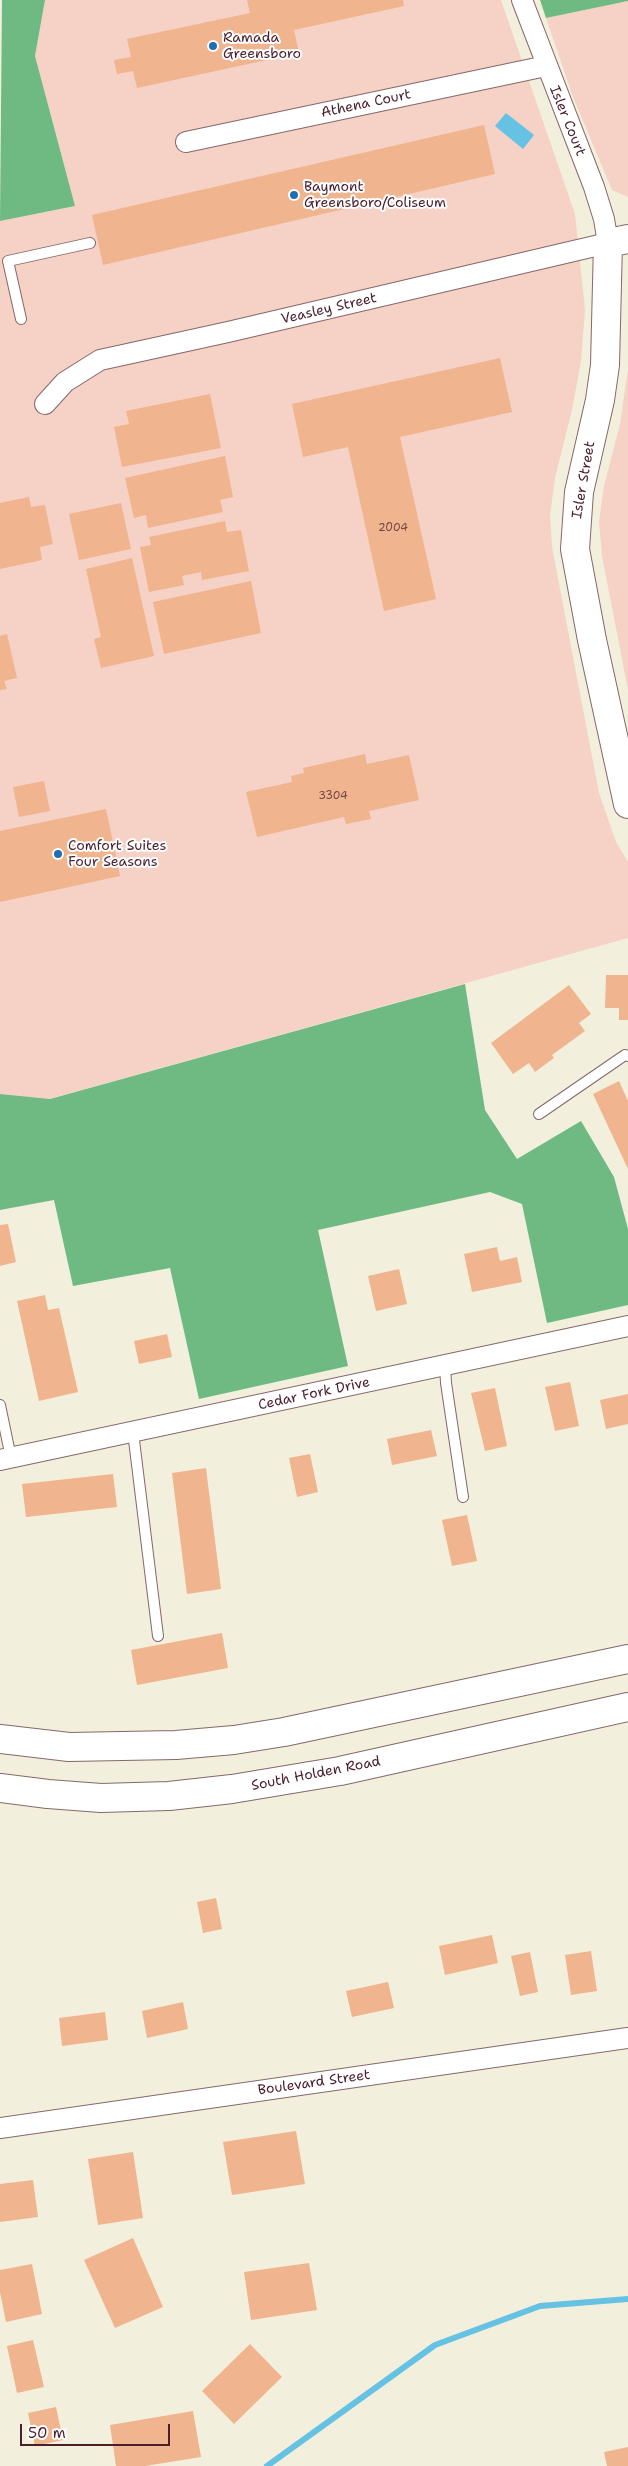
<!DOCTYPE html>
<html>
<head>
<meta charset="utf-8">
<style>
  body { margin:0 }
  #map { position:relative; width:628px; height:2466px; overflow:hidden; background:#f3efdd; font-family:"Shantell Sans",sans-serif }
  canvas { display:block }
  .scale { position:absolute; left:20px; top:2424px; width:150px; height:22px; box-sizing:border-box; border:2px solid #4a1f2b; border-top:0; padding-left:6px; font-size:15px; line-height:18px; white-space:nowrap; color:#4a1f2b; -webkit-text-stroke:4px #fff; paint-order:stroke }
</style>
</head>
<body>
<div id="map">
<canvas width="628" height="2466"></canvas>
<div class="scale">50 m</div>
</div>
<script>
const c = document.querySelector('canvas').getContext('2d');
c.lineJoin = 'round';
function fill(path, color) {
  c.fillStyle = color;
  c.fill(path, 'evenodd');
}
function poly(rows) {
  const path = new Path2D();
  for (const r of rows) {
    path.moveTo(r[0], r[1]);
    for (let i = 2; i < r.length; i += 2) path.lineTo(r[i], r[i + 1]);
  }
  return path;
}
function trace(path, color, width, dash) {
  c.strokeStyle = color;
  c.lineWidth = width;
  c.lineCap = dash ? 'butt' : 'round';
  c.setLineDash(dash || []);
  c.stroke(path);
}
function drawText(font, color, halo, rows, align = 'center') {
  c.font = font + ' "Shantell Sans",sans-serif';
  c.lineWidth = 4;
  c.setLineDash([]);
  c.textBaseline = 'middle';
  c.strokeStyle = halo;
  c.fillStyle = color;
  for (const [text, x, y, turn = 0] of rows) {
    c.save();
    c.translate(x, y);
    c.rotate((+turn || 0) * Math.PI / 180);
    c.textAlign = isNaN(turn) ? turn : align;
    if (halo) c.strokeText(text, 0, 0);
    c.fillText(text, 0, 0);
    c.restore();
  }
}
const built = poly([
  [45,0,501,0,575,214,585,310,581,361,572,410,555,478,550,515,552,547,599,793,616,842,628,862,628,938,49,1099,0,1094,0,221,75,206,35,56],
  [628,1,628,197,612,190,573,97,546,18],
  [628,369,628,690,602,556,599,522,604,486,620,424]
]);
const forest = poly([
  [2,0,45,0,35,56,75,206,0,221],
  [540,0,628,0,628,1,546,18],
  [465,984,485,1110,517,1159,581,1121,614,1177,628,1229,628,1305,547,1323,522,1204,490,1192,318,1230,348,1366,199,1399,170,1268,73,1286,54,1200,0,1210,0,1094,50,1099]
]);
const water = poly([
  [506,113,534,135,523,149,495,126]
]);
const stream = poly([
  [267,2466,435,2345,540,2306,628,2299]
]);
const building = poly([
  [247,0,403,0,404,6,294,30,299,53,137,88,133,71,117,74,114,60,131,57,127,39,250,13],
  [484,125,495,174,103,265,92,215],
  [500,358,512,412,400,437,436,599,384,611,348,447,303,457,292,404],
  [210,394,221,448,122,467,114,427,129,424,126,411],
  [225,456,233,497,220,500,223,512,148,528,146,515,134,518,125,478],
  [29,497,31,507,45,505,53,544,40,547,42,560,0,569,0,503],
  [121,503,131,549,79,560,69,514],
  [225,521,227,532,241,530,249,571,202,580,201,572,182,576,184,585,149,592,140,547,151,545,149,537],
  [132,558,154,656,101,668,94,639,101,637,86,569],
  [251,581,261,633,164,654,153,602],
  [7,634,17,678,4,681,7,689,0,690,0,636],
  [365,754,367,764,409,755,419,800,369,811,371,819,346,824,344,817,257,837,246,792,292,782,291,776,304,773,303,768],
  [44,781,50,811,19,817,13,787],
  [106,809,120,876,0,902,0,831],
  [606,975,628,975,628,1020,619,1020,619,1008,605,1008],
  [569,985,591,1014,579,1023,585,1031,552,1055,554,1058,535,1072,529,1063,513,1074,491,1043],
  [619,1081,628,1101,628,1169,593,1094],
  [8,1224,16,1262,0,1266,0,1225],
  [497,1247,500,1261,517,1257,522,1282,472,1292,464,1254],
  [399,1269,407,1304,376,1311,368,1276],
  [45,1295,48,1310,59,1308,78,1392,39,1401,17,1301],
  [167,1334,172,1357,139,1364,134,1341],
  [570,1382,579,1426,555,1431,545,1387],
  [495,1388,507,1446,485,1451,471,1393],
  [628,1394,628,1424,606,1429,600,1400],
  [431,1430,437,1456,392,1465,387,1439],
  [310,1454,318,1492,297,1497,289,1458],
  [206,1468,221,1589,187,1594,172,1473],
  [113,1474,117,1507,26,1517,22,1484],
  [467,1515,477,1561,452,1566,442,1520],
  [222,1633,228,1668,137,1685,131,1650],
  [216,1898,222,1929,203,1933,197,1902],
  [492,1935,498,1963,445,1975,439,1946],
  [591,1951,597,1991,571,1995,565,1955],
  [530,1952,538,1992,520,1996,511,1956],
  [388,1982,394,2008,352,2017,346,1991],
  [183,2002,188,2029,147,2038,142,2011],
  [105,2012,108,2040,62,2046,59,2018],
  [296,2131,305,2184,232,2195,223,2142],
  [133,2152,143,2218,98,2225,88,2159],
  [33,2180,38,2217,0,2222,0,2184],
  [133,2238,163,2307,115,2328,84,2260],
  [309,2263,317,2310,251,2320,244,2272],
  [32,2264,42,2314,6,2322,0,2292,0,2270],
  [33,2340,44,2387,17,2393,7,2346],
  [250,2344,282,2377,234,2424,202,2391],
  [56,2407,63,2440,35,2446,28,2413],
  [193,2411,201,2457,145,2466,116,2466,110,2425],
  [628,2447,628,2466,607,2466,604,2452]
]);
const lane = poly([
  [21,319,8,261,90,243],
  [539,1114,625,1055,628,1056],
  [445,1365,446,1383,463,1497],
  [0,1405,11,1458],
  [133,1432,158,1636]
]);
const street = poly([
  [186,142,546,66],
  [45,404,65,382,100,360,228,332,608,243,604,219,594,187,522,0],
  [0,1460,628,1326],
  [0,2128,628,2038]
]);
const secondary = poly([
  [628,239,608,243,605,365,600,400,579,492,575,549,592,640,628,804],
  [0,1739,69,1747,176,1745,234,1740,284,1732,628,1659],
  [0,1788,48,1794,101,1798,169,1796,232,1789,340,1771,628,1707]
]);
const markers = [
  [213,46,5,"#1f6fb2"],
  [294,195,5,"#1f6fb2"],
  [58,854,5,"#1f6fb2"]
];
const numberNames = [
  ["2004",393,528],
  ["3304",333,796]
];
const poiNames = [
  ["Ramada",223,38],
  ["Greensboro",223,54],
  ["Baymont",304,187],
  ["Greensboro/Coliseum",304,203],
  ["Comfort Suites",68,846],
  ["Four Seasons",68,862]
];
const streetNames = [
  ["Athena Court",366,104,-12],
  ["Isler Court",567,121,68],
  ["Veasley Street",329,309,-13],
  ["Isler Street",584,480,-80],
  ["Cedar Fork Drive",314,1394,-12],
  ["South Holden Road",316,1774,-11],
  ["Boulevard Street",314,2083,-8]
];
fill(built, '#f6d1c5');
fill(forest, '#6eba82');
fill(water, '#65c2e3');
trace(stream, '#65c2e3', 6);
fill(building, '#f0b48e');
trace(lane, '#856869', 12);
trace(street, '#856869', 22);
trace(secondary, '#856869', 30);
trace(lane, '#fff', 10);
trace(street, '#fff', 20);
trace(secondary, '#fff', 28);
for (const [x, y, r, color] of markers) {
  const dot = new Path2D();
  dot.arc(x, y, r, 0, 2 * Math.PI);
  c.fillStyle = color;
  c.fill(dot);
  trace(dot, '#fff', 2);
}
drawText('11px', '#744444', null, numberNames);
drawText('14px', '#4a1f2b', '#fff', poiNames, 'left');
drawText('14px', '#4a1f2b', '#fff', streetNames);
</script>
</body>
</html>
